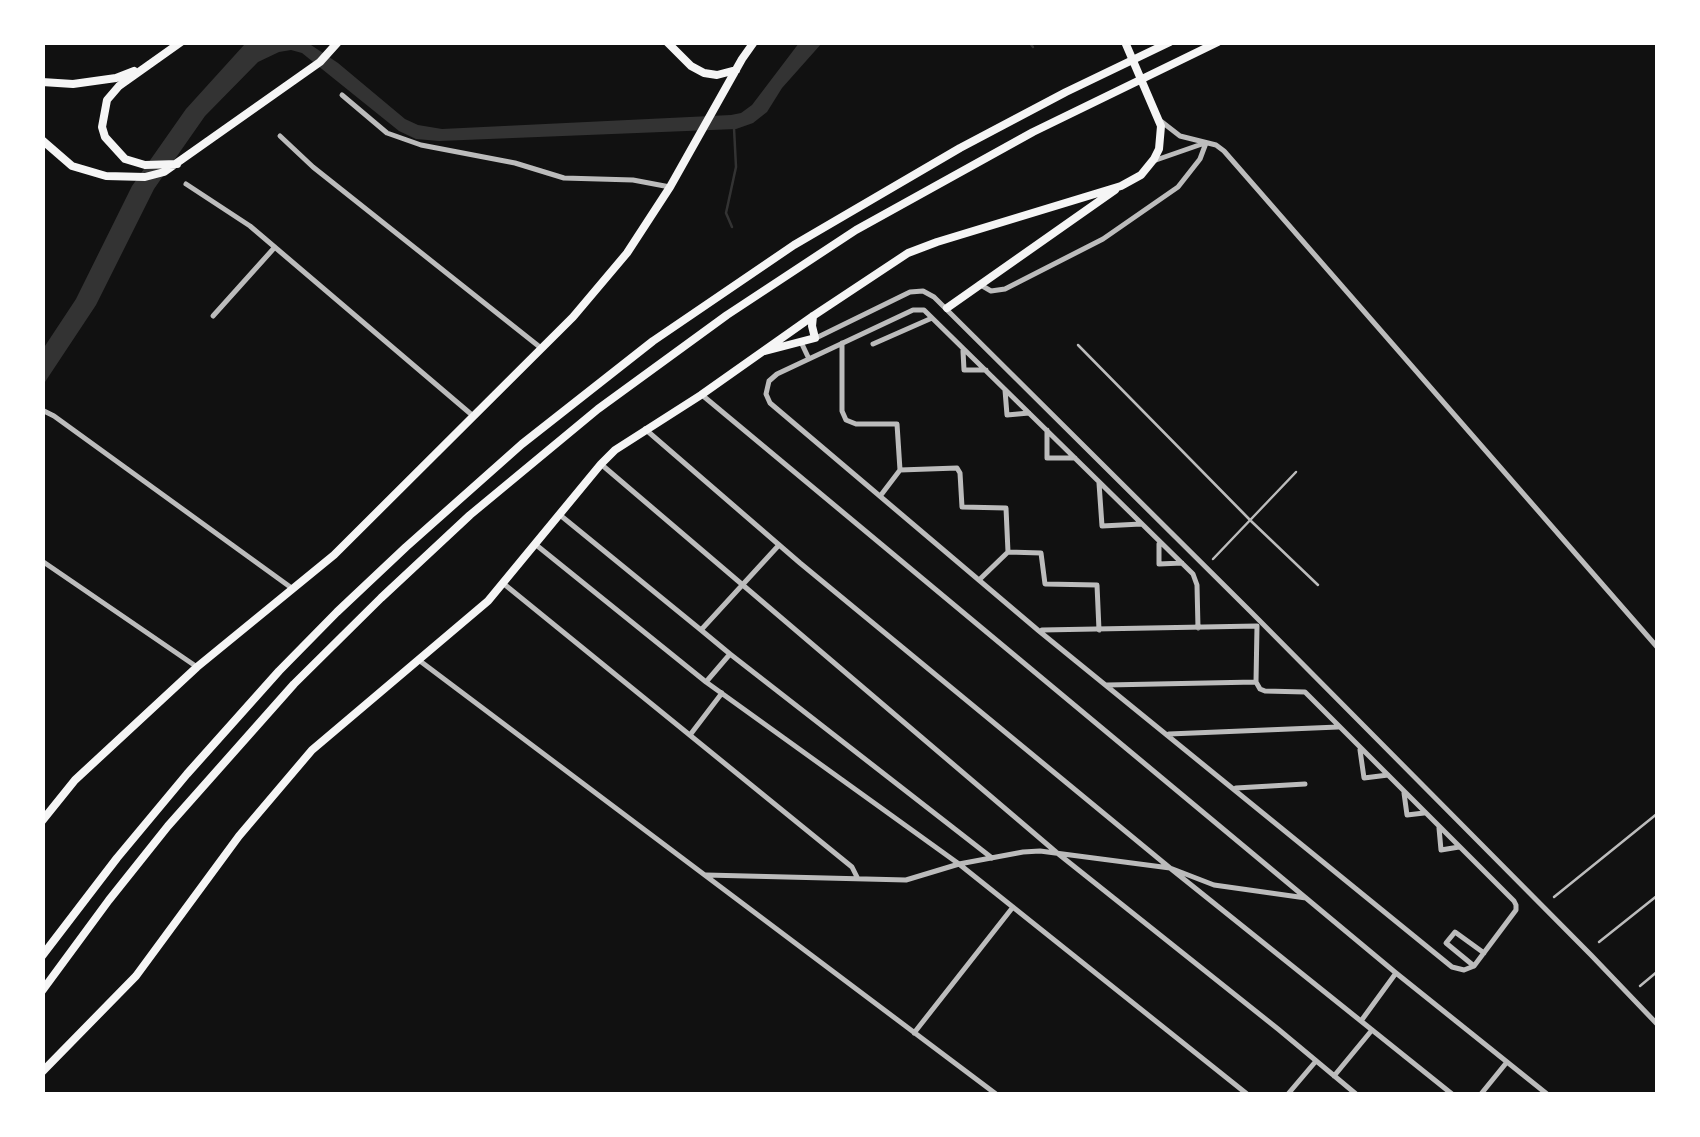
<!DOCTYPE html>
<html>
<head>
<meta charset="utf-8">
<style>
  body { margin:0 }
  #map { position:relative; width:1700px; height:1137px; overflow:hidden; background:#111; font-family:Manrope,sans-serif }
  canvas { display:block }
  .frame { position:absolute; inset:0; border:45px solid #fff; pointer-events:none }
</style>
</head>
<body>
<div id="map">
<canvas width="1700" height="1137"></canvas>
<div class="frame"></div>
</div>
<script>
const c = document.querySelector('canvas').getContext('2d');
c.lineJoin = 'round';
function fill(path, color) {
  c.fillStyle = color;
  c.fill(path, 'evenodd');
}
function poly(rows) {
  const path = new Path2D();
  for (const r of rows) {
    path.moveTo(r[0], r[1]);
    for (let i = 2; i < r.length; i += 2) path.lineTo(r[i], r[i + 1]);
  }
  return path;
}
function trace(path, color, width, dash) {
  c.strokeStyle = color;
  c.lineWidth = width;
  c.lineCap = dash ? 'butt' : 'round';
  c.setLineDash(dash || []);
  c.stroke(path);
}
const water = poly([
  [271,42,308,43,338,63,405,119,418,125,442,129,731,115,741,113,752,105,799,43,822,43,782,88,767,112,753,123,736,129,439,141,416,139,399,131,302,53,291,50,279,52,258,62,205,116,154,189,96,305,43,385,43,349,76,299,132,186,186,109,244,45]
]);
const stream = poly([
  [1029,42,1033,47],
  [732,227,726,213,736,167,734,128]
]);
const service = poly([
  [1078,345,1251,521,1318,585],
  [1213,559,1296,472],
  [1554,897,1658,813],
  [1599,942,1658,895],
  [1640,986,1658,971]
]);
const minor = poly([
  [342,95,387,133,421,145,515,163,564,178,633,180,670,187],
  [1162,122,1180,136,1216,145,1224,151,1658,648],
  [280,136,313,167,541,348],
  [1156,160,1202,144],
  [186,184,250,226,472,415],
  [979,284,991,291,1005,289,1103,239,1178,187,1200,159,1206,143],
  [213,316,275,247],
  [801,342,809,359],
  [842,343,842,411,846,420,856,424,897,424,900,470,957,468,960,473,962,507,1006,508,1008,552,1041,553,1045,584,1097,585,1099,630],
  [873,344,932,318],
  [963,351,964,370,986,370],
  [1005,390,1007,415,1029,413],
  [702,395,1396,973,1547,1094],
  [42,410,54,416,293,589],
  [645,429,800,563,1170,868,1452,1094],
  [1047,430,1047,458,1075,458],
  [602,465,1056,852,1278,1029,1356,1094],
  [1099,483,1102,526,1141,524],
  [881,495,900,470],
  [560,515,701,630],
  [535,544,706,682],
  [1159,544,1159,564,1182,563],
  [779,545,701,630,730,654,706,682,959,864,1247,1094],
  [42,561,197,667],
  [979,580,1008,552],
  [504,584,852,867,858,879],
  [1042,630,1257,626],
  [730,654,992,858],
  [420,661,996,1094],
  [1256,682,1257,626],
  [1107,685,1256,682,1260,689,1265,691,1305,692,1514,901,1516,905,1516,910,1474,966,1464,970,1452,967,1039,631,770,403,766,394,769,381,777,374,913,310,924,310,1193,574,1197,585,1198,628],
  [1169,734,1338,727],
  [690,735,722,693],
  [1360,750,1364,778,1388,775],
  [1236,788,1305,784],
  [1404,793,1407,815,1424,813],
  [1439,828,1441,850,1459,847],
  [706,875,906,880,959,864,1023,852,1040,851,1170,868,1214,885,1306,898],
  [1474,966,1446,943,1455,932,1484,953],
  [1361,1021,1396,973],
  [914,1033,1013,907],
  [1334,1076,1372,1030],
  [1288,1094,1316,1061],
  [1481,1094,1507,1062]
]);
const tertiary = poly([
  [816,338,910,292,923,291,934,297,1252,613,1591,955,1658,1025]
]);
const primary = poly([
  [667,42,691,66,704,73,717,75,736,70],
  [42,82,73,84,116,78,134,71],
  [42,140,72,166,106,176,145,177,164,172,320,62,338,42],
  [177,164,145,165,125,159,105,137,102,127,107,100,119,86,181,42],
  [947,308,1115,190],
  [765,351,815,338,812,326,813,316],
  [42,821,75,780,197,667,334,555,573,317,627,253,670,187,742,59,754,42],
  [42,1072,136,976,239,836,312,750,488,601,601,464,615,450,701,395,813,316,908,253,937,242,1121,186,1141,175,1154,159,1159,149,1161,126,1125,42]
]);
const motorway = poly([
  [42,956,117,858,187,774,279,671,337,612,406,547,522,444,653,341,794,245,960,148,1066,92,1170,42],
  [42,991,109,900,168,826,294,684,381,598,470,515,598,409,727,315,856,230,1033,132,1218,42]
]);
fill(water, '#333');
trace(stream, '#333', 2.5);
trace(service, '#bcbcbc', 2.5);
trace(minor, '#bcbcbc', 5);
trace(tertiary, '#bcbcbc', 5);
trace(primary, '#f5f5f5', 8);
trace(motorway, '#f5f5f5', 8);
</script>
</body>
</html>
